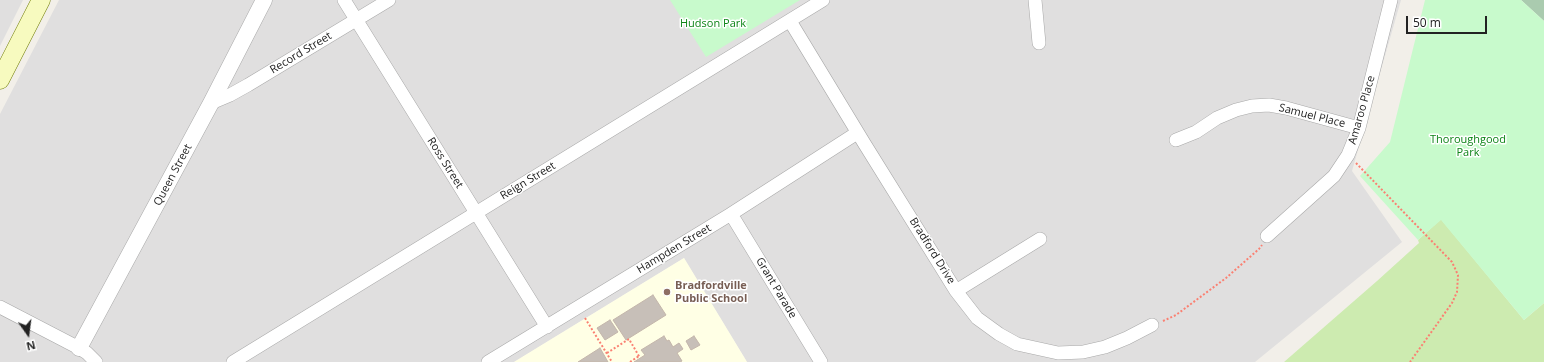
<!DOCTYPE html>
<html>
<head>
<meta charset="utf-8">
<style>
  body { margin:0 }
  #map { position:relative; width:1544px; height:362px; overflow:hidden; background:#f2efe9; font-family:"Open Sans",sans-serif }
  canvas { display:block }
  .north { position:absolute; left:8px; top:314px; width:40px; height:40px; -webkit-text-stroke:3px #fff; paint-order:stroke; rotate:166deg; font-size:11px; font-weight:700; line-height:16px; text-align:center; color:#222 }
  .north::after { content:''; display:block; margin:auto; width:14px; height:18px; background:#222; clip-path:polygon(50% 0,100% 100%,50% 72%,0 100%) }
  .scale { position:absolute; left:1406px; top:16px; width:81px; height:18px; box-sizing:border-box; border:2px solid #222; border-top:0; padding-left:5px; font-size:12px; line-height:14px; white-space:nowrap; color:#222; -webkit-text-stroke:3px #fff; paint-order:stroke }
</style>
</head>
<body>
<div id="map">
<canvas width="1544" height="362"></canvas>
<div class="north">N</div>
<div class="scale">50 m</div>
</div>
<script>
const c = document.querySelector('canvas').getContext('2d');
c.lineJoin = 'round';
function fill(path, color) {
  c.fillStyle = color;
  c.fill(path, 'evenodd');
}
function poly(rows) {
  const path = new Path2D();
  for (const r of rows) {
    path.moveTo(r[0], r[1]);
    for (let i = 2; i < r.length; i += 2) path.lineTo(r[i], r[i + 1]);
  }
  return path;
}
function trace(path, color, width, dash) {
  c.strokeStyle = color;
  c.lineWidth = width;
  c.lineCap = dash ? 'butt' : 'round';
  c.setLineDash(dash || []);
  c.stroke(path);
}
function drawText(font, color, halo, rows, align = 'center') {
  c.font = font + ' "Open Sans",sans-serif';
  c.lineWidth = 3;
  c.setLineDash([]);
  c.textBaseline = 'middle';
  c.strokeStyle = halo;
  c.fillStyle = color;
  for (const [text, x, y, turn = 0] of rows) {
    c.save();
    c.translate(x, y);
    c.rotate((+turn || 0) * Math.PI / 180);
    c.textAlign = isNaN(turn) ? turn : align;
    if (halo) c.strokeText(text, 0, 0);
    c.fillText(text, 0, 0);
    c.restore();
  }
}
const residential = poly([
  [0,0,23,0,0,46],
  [59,0,1401,0,1352,171,1402,242,1255,362,747,362,684,258,514,362,0,362,0,114]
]);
const education = poly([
  [684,258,747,362,514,362]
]);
const grass = poly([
  [1441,219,1524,320,1544,303,1544,362,1284,362,1377,281,1419,243,1418,240]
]);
const cemetery = poly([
  [1521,0,1544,0,1544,21]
]);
const park = poly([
  [670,0,800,0,706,57],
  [1425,0,1521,0,1544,21,1544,303,1524,320,1441,220,1418,240,1360,176,1390,142]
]);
const building = poly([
  [653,295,666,315,626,340,613,320,653,295],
  [610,320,618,332,605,340,597,328,610,320],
  [664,336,667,341,669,340,673,347,679,343,683,349,677,353,682,361,680,362,634,362,645,355,641,350,664,336],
  [694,336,700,345,691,350,686,341,694,336],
  [600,348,608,362,578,362,600,348]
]);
const path = poly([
  [1356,163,1452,262,1458,275,1457,292,1452,303,1410,362],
  [585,318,612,362],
  [1163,321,1176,315,1226,278,1259,249,1262,245],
  [607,353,629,339,640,358],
  [630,362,639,356]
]);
const minor = poly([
  [344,0,547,327],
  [1035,0,1039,43],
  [790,21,864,143,956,291,977,318,999,334,1017,344,1058,353,1083,352,1105,347,1127,338,1152,325],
  [211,103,230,95,248,85,389,0],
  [1176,140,1196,132,1217,118,1236,110,1252,106,1269,105,1286,108,1359,128],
  [731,214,821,362],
  [1267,236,1334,176,1348,155,1359,128,1391,0],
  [956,291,1040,239],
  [0,307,79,348,87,353,96,362],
  [233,362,823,0],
  [488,362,731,214,857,133]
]);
const tertiary = poly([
  [79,348,211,103,264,0]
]);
const secondary = poly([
  [0,80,41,0]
]);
const markers = [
  [667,292,4,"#8d6e63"]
];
const parkNames = [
  ["Hudson Park",713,24],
  ["Thoroughgood",1468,140],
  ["Park",1468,153]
];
const streetNames = [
  ["Record Street",301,53,-31],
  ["Amaroo Place",1362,110,-74],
  ["Samuel Place",1312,116,14],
  ["Ross Street",445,163,58],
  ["Queen Street",173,175,-62],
  ["Reign Street",528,181,-31],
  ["Hampden Street",674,249,-31],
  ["Bradford Drive",932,251,58],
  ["Grant Parade",776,288,59]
];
const educationNames = [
  ["Bradfordville",675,286],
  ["Public School",675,299]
];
fill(residential, '#e0dfdf');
fill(education, '#ffffe5');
fill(grass, '#cdebb0');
fill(cemetery, '#aacbaf');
fill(park, '#c8facc');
fill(building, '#c7bfb8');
trace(building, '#c4b6ab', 1);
trace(minor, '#a9a9a9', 14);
trace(tertiary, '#a9a9a9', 17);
trace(secondary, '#707d05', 19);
trace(path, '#fa8072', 2, [2, 2]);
trace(minor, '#fff', 13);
trace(tertiary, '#fff', 16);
trace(secondary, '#f7fabf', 18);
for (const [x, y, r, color] of markers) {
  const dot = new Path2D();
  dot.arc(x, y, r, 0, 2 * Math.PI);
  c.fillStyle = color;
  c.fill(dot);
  trace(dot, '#fff', 1.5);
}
drawText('11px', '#0c8416', '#fff', parkNames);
drawText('11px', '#222', '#fff', streetNames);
drawText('bold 11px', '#785e54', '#fff', educationNames, 'left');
</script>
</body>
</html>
